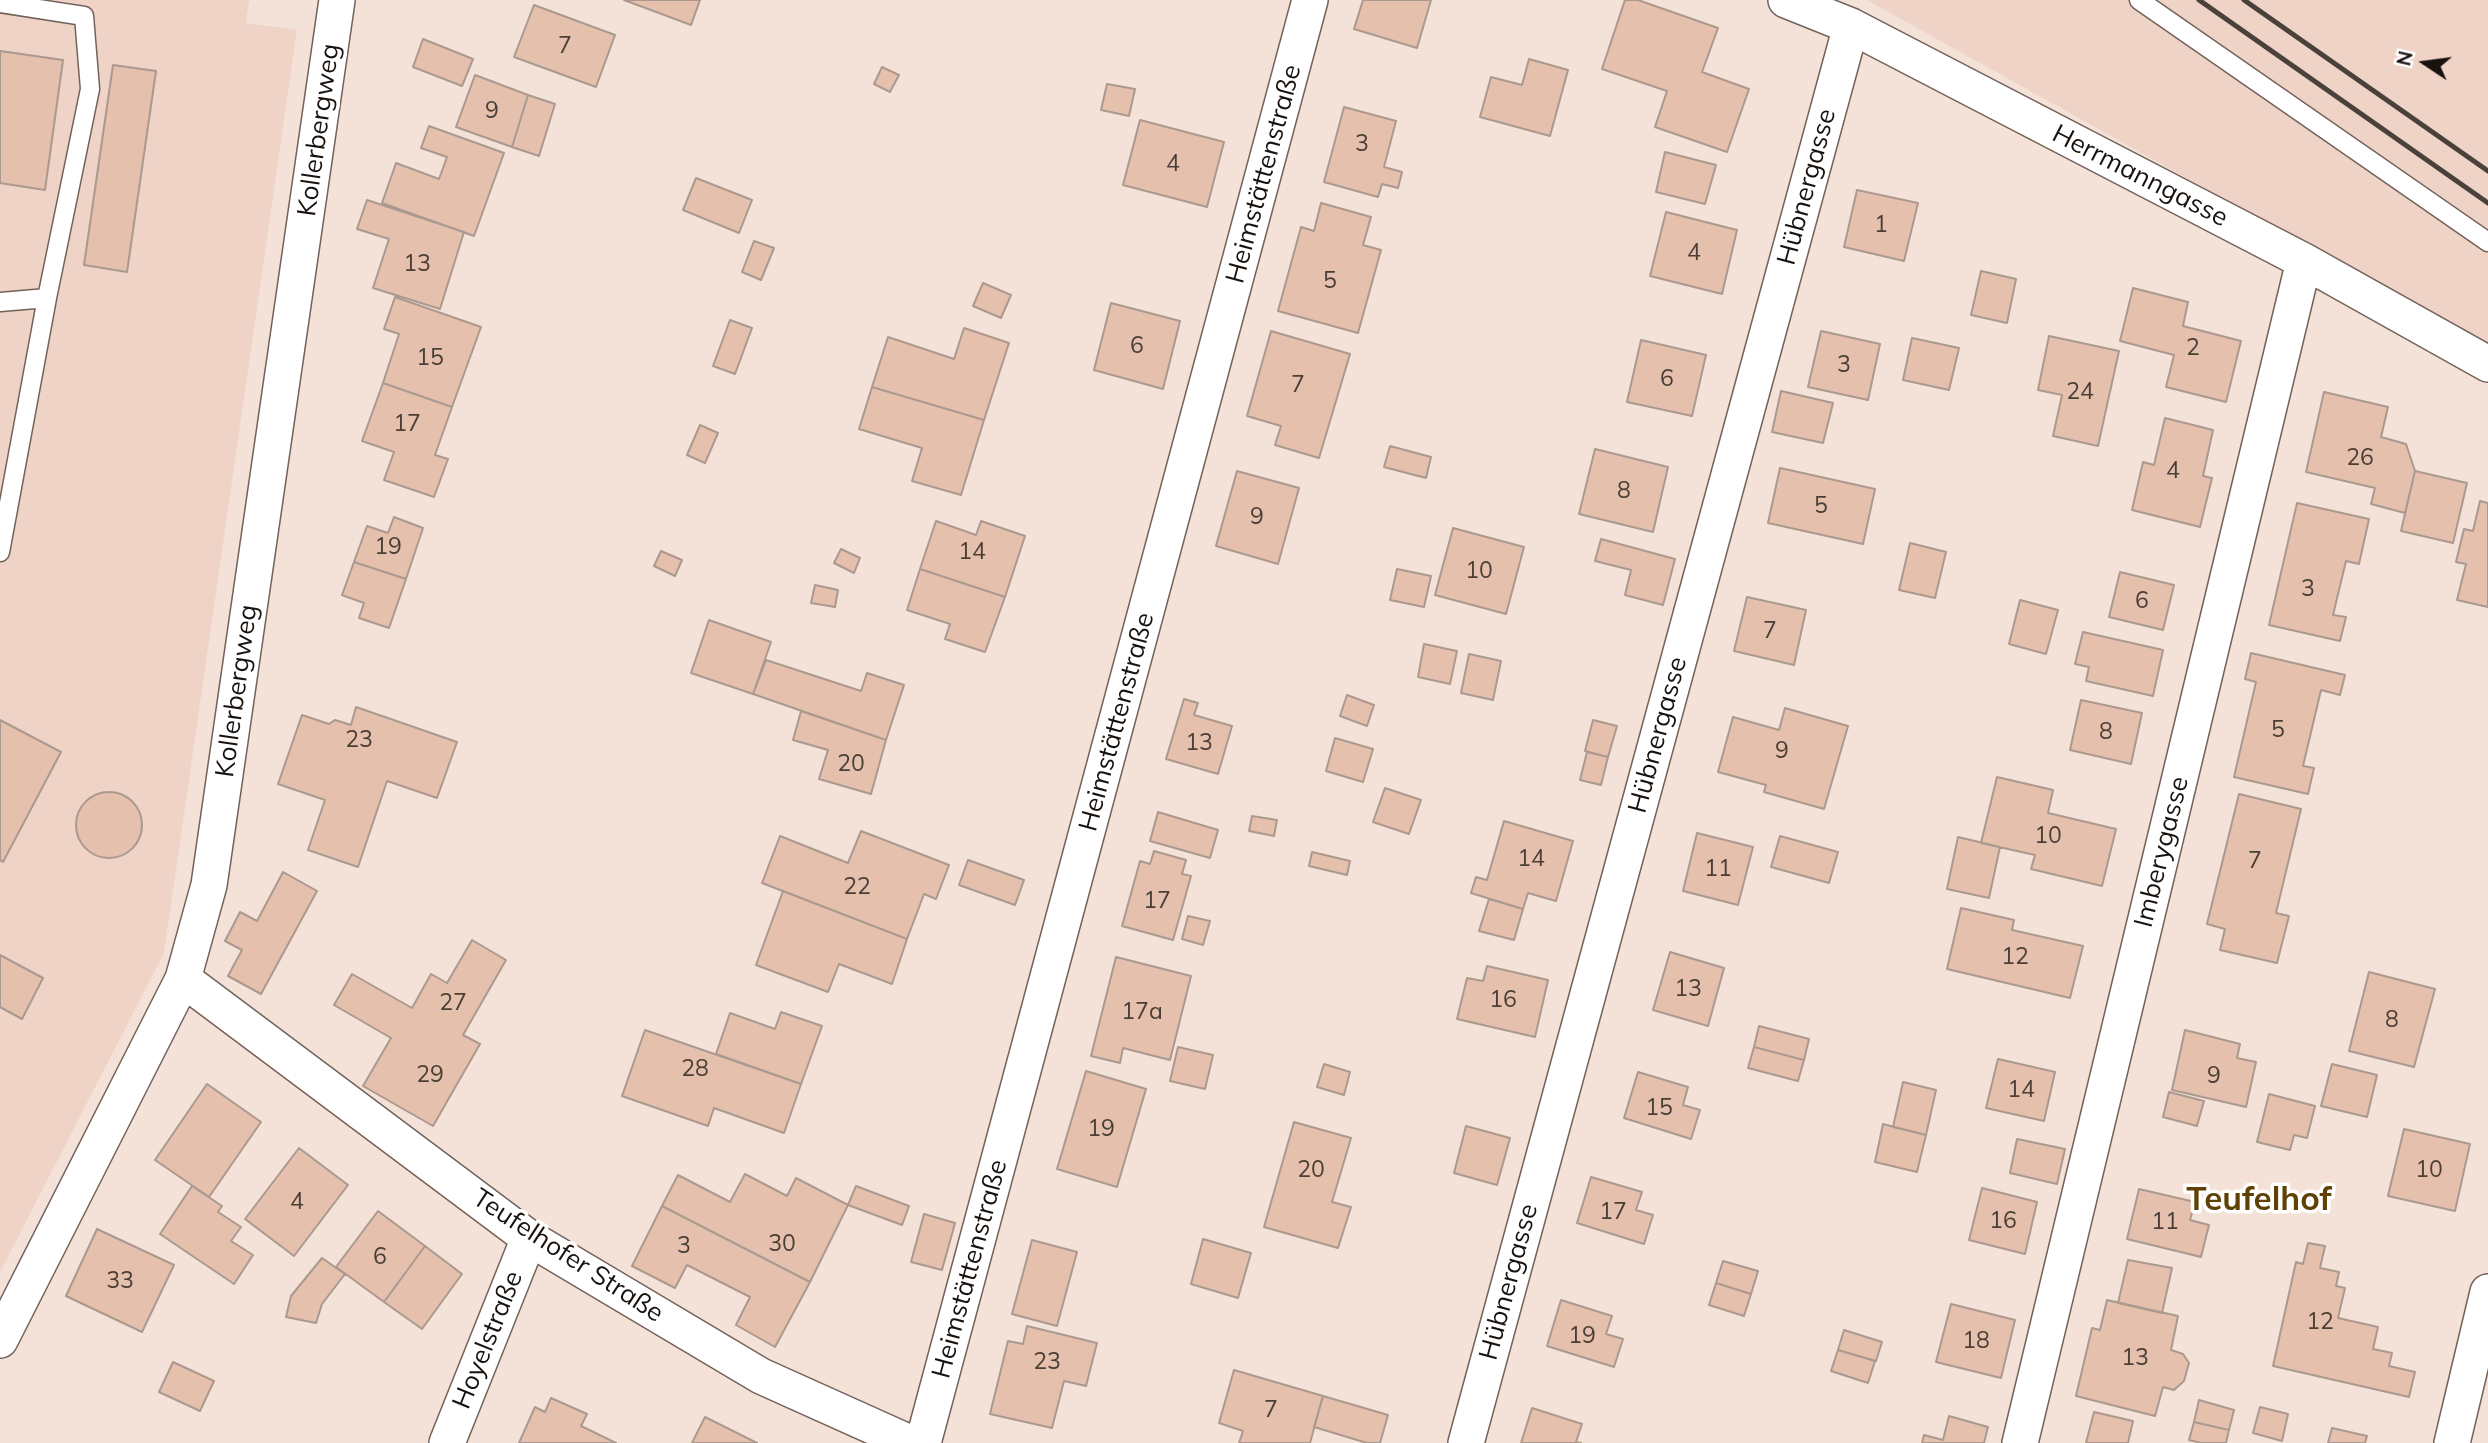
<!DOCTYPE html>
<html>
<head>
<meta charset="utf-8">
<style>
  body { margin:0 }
  #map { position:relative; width:2488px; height:1443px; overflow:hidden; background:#f4e1d7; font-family:Mulish,sans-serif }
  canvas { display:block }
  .north { position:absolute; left:2390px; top:28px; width:70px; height:70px; -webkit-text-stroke:5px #fff; paint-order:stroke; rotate:283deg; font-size:19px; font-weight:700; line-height:28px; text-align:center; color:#18120e }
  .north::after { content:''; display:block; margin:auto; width:24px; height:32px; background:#18120e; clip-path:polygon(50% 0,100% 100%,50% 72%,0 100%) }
</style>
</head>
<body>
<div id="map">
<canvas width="2488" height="1443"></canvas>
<div class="north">N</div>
</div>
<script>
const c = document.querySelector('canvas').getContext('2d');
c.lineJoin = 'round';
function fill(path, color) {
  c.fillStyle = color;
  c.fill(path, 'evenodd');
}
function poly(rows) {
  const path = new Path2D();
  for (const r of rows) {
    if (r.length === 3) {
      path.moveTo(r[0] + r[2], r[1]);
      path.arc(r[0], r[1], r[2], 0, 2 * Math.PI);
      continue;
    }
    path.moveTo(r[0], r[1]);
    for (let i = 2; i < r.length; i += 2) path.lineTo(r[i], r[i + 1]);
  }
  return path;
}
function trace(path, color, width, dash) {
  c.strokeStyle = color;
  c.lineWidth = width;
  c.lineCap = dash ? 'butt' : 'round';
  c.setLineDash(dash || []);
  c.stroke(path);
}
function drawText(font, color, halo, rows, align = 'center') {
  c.font = font + ' Mulish,sans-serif';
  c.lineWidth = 7;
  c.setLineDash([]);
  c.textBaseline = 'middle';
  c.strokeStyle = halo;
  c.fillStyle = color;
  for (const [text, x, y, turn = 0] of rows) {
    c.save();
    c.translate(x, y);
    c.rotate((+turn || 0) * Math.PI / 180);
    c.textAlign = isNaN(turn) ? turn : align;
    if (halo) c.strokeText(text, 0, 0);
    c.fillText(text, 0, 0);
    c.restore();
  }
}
const built = poly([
  [0,0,249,0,246,23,297,30,164,953,0,1272],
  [1867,0,2488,0,2488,346]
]);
const building = poly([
  [624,0,700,0,691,25,624,0],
  [1363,0,1431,0,1417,48,1354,29,1363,0],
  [1625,0,1638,0,1718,28,1702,72,1749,89,1727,152,1655,127,1667,91,1602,69,1625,0],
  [534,5,615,35,596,87,514,57,534,5],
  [423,39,473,59,462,86,413,67,423,39],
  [0,51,63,60,45,190,0,183,0,51],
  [1529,59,1568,70,1550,136,1480,117,1491,77,1522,85,1529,59],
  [113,65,156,71,127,272,84,265,113,65],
  [882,67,899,75,890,92,874,84,882,67],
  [475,75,528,95,512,147,456,127,475,75],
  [1107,84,1135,89,1129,116,1101,110,1107,84],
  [528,95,555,104,539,156,512,147,528,95],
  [1344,107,1396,121,1384,167,1402,172,1398,188,1382,184,1378,197,1324,182,1344,107],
  [1140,120,1224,142,1207,207,1123,185,1140,120],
  [429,126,504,153,474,236,382,203,396,163,439,179,447,157,421,148,429,126],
  [1665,152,1716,165,1705,204,1656,192,1665,152],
  [696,178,752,200,739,233,683,210,696,178],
  [1857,190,1918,203,1904,261,1844,247,1857,190],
  [367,200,464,232,440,309,373,288,389,239,357,229,367,200],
  [1321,203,1371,217,1363,245,1381,250,1358,333,1278,311,1301,227,1314,231,1321,203],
  [1666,212,1737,230,1722,294,1650,276,1666,212],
  [754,241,774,248,761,280,742,272,754,241],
  [1981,271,2016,279,2007,323,1971,315,1981,271],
  [983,283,1011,295,1001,318,973,306,983,283],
  [2133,288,2188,302,2183,326,2241,341,2226,402,2166,387,2174,355,2120,341,2133,288],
  [395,297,481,327,452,407,383,383,399,334,384,329,395,297],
  [1111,303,1180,321,1163,389,1094,370,1111,303],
  [730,320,752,328,735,374,713,366,730,320],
  [964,328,1009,343,984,420,872,387,888,337,954,359,964,328],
  [1271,331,1350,354,1319,458,1275,445,1281,426,1247,416,1271,331],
  [1821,331,1880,344,1868,400,1808,387,1821,331],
  [2049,336,2119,351,2098,446,2053,436,2062,395,2038,390,2049,336],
  [1912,338,1959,348,1949,390,1903,380,1912,338],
  [1641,340,1706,355,1692,416,1627,402,1641,340],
  [383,383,452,407,435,455,448,459,434,497,384,480,394,452,362,441,383,383],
  [872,387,984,420,961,495,912,481,922,448,859,429,872,387],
  [1781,391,1833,403,1823,443,1772,432,1781,391],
  [2324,392,2388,407,2381,437,2406,444,2415,471,2405,513,2371,504,2375,488,2306,472,2324,392],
  [2165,418,2213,430,2203,476,2212,478,2200,527,2132,510,2143,462,2154,465,2165,418],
  [700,425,718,433,705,463,687,455,700,425],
  [1390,446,1431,457,1426,478,1384,467,1390,446],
  [1595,449,1668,467,1653,532,1579,514,1595,449],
  [1780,468,1875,489,1863,544,1768,523,1780,468],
  [1237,471,1299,488,1278,564,1216,546,1237,471],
  [2415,471,2467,483,2453,543,2401,531,2415,471],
  [2480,501,2488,503,2488,607,2457,600,2466,564,2456,562,2464,529,2473,531,2480,501],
  [2297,503,2369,519,2359,564,2346,561,2333,615,2346,617,2340,641,2269,625,2297,503],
  [394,517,423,528,406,579,354,562,367,526,388,533,394,517],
  [936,521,976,535,981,521,1025,536,1005,597,920,569,936,521],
  [1453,528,1524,547,1506,614,1435,595,1453,528],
  [1601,539,1675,559,1663,605,1625,595,1631,570,1595,561,1601,539],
  [1910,543,1946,552,1935,598,1899,590,1910,543],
  [841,549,860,558,854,573,834,563,841,549],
  [661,551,682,560,675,576,654,566,661,551],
  [354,562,406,579,389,628,359,618,364,603,342,595,354,562],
  [920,569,1005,597,985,652,945,639,950,624,907,610,920,569],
  [1397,569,1431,576,1424,607,1390,600,1397,569],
  [2120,572,2174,585,2163,630,2109,617,2120,572],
  [815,585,838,590,835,607,811,603,815,585],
  [1747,597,1806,610,1794,665,1734,651,1747,597],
  [2020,600,2058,610,2046,654,2009,644,2020,600],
  [709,620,771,642,753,694,691,673,709,620],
  [2083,632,2163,650,2153,696,2086,681,2089,667,2075,664,2083,632],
  [1424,644,1457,651,1450,684,1418,677,1424,644],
  [2251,653,2345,675,2340,695,2321,690,2303,766,2314,768,2308,794,2234,777,2256,682,2245,679,2251,653],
  [1469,654,1501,661,1493,700,1461,693,1469,654],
  [766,660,861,691,867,673,904,685,886,740,753,694,766,660],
  [1347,695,1374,705,1367,726,1340,716,1347,695],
  [1184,699,1198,703,1194,715,1232,726,1218,774,1166,759,1184,699],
  [2081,700,2142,713,2131,764,2070,750,2081,700],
  [356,707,457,742,437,798,387,781,358,867,308,850,325,800,278,784,302,715,329,724,335,720,351,725,356,707],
  [1785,708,1848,726,1824,809,1764,792,1766,785,1718,772,1733,717,1779,730,1785,708],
  [801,711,886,740,871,794,819,779,828,750,793,740,801,711],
  [0,720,61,752,3,862,0,860,0,720],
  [1593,720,1617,726,1608,757,1585,751,1593,720],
  [1335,738,1373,749,1363,782,1326,771,1335,738],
  [1587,752,1608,757,1601,785,1580,780,1587,752],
  [1997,777,2053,790,2048,813,2116,829,2102,886,2031,869,2035,855,1981,843,1997,777],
  [1385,788,1421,800,1409,834,1373,822,1385,788],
  [109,825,33],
  [2239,794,2301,809,2276,913,2289,916,2277,963,2220,950,2225,929,2207,924,2239,794],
  [1158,812,1218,830,1210,858,1150,841,1158,812],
  [1252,816,1277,820,1274,836,1249,831,1252,816],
  [1504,821,1573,841,1556,901,1528,893,1523,909,1471,893,1476,877,1487,880,1504,821],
  [861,831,949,865,936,899,924,894,907,939,762,883,780,836,848,863,861,831],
  [1697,833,1753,847,1738,905,1683,891,1697,833],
  [1780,836,1838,852,1829,883,1771,867,1780,836],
  [1958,837,2000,847,1989,898,1947,889,1958,837],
  [1154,851,1186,860,1182,874,1191,876,1173,940,1122,926,1140,861,1150,864,1154,851],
  [1312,852,1350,861,1347,875,1309,866,1312,852],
  [968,860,1024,880,1015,905,959,885,968,860],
  [283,872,317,891,261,994,228,976,242,950,225,941,240,912,257,921,283,872],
  [783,891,907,939,892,984,839,964,828,992,756,965,783,891],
  [1489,899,1523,909,1514,940,1479,931,1489,899],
  [1961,908,2014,920,2012,930,2083,946,2070,998,1947,969,1961,908],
  [1188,916,1210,921,1203,945,1182,939,1188,916],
  [472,940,506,960,463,1035,480,1044,433,1126,363,1086,391,1038,334,1005,352,974,412,1008,431,974,447,983,472,940],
  [1670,952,1724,968,1708,1026,1653,1010,1670,952],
  [0,955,43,978,22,1019,0,1007,0,955],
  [1116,957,1191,976,1170,1060,1123,1048,1120,1063,1091,1056,1116,957],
  [1487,966,1548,980,1535,1037,1457,1019,1467,978,1483,981,1487,966],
  [2369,972,2435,989,2414,1067,2349,1051,2369,972],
  [781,1012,822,1026,801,1084,716,1054,730,1013,775,1029,781,1012],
  [1759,1026,1809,1039,1804,1060,1754,1047,1759,1026],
  [645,1030,801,1084,784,1133,714,1108,708,1126,622,1096,645,1030],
  [2185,1030,2240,1044,2237,1058,2256,1062,2246,1107,2172,1090,2185,1030],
  [1178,1047,1213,1055,1205,1089,1170,1081,1178,1047],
  [1754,1047,1804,1060,1798,1081,1748,1068,1754,1047],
  [1998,1059,2055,1072,2044,1121,1986,1108,1998,1059],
  [1324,1064,1350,1072,1344,1095,1317,1087,1324,1064],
  [2332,1064,2377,1075,2367,1117,2321,1106,2332,1064],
  [1086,1071,1146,1089,1117,1187,1057,1169,1086,1071],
  [1638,1072,1688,1087,1683,1105,1700,1110,1691,1139,1624,1118,1638,1072],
  [1903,1082,1936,1090,1926,1135,1893,1127,1903,1082],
  [207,1084,261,1122,209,1197,155,1160,207,1084],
  [2169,1092,2204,1101,2197,1126,2163,1117,2169,1092],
  [2269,1094,2315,1106,2307,1138,2294,1135,2290,1150,2257,1142,2269,1094],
  [1294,1122,1351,1138,1332,1202,1351,1207,1338,1248,1264,1227,1294,1122],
  [1883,1124,1926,1135,1917,1172,1875,1162,1883,1124],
  [1466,1126,1510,1138,1497,1185,1454,1173,1466,1126],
  [2404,1129,2470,1144,2455,1211,2388,1196,2404,1129],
  [2017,1139,2065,1149,2057,1184,2010,1173,2017,1139],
  [299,1148,348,1185,294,1256,245,1219,299,1148],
  [745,1174,787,1196,796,1178,848,1205,810,1282,662,1206,678,1175,730,1202,745,1174],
  [1591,1177,1642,1192,1636,1210,1653,1215,1644,1244,1577,1223,1591,1177],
  [192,1186,222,1206,218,1212,241,1227,231,1241,253,1255,234,1284,160,1234,192,1186],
  [856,1186,909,1206,902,1225,848,1205,856,1186],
  [1982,1188,2037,1202,2025,1254,1969,1240,1982,1188],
  [2139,1189,2195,1202,2190,1220,2209,1225,2201,1257,2127,1239,2139,1189],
  [662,1206,810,1282,775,1347,736,1325,750,1297,687,1265,675,1288,632,1266,662,1206],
  [378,1211,425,1246,384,1302,336,1267,378,1211],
  [924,1214,955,1223,942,1270,911,1262,924,1214],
  [97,1229,174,1265,142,1332,66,1296,97,1229],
  [1203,1239,1251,1253,1238,1298,1191,1284,1203,1239],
  [1032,1240,1077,1252,1057,1326,1012,1314,1032,1240],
  [2308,1243,2325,1246,2320,1268,2339,1272,2336,1286,2345,1288,2338,1318,2378,1327,2373,1349,2392,1353,2389,1366,2415,1372,2409,1397,2273,1366,2296,1262,2303,1264,2308,1243],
  [425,1246,462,1274,422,1329,384,1302,425,1246],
  [322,1258,345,1274,322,1304,316,1323,286,1317,291,1296,322,1258],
  [2128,1260,2172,1268,2162,1313,2118,1303,2128,1260],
  [1723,1261,1758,1271,1751,1294,1716,1283,1723,1261],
  [1716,1283,1751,1294,1744,1316,1709,1305,1716,1283],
  [1561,1300,1612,1316,1606,1334,1623,1339,1614,1367,1547,1346,1561,1300],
  [2107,1300,2178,1316,2171,1350,2183,1354,2189,1363,2184,1381,2174,1390,2163,1387,2155,1416,2076,1396,2092,1328,2100,1330,2107,1300],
  [1951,1304,2015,1320,2001,1378,1936,1362,1951,1304],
  [1027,1326,1097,1343,1086,1386,1064,1381,1052,1428,990,1414,1008,1341,1023,1344,1027,1326],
  [1844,1330,1882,1342,1876,1361,1838,1350,1844,1330],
  [1838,1350,1875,1361,1868,1383,1831,1371,1838,1350],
  [173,1362,214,1381,200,1411,159,1392,173,1362],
  [1234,1370,1323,1396,1310,1443,1239,1443,1243,1431,1219,1423,1234,1370],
  [1323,1396,1388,1415,1380,1443,1367,1443,1314,1427,1323,1396],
  [551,1398,587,1414,581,1426,616,1443,519,1443,535,1407,545,1412,551,1398],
  [2199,1400,2234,1410,2229,1430,2194,1422,2199,1400],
  [2260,1407,2288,1414,2282,1441,2253,1433,2260,1407],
  [1532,1408,1582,1424,1576,1442,1581,1443,1521,1443,1532,1408],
  [2094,1412,2133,1421,2128,1443,2086,1443,2094,1412],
  [1949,1416,1988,1427,1984,1443,1922,1443,1924,1435,1943,1440,1949,1416],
  [705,1417,757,1443,692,1443,705,1417],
  [2194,1422,2229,1430,2226,1443,2201,1443,2189,1440,2194,1422],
  [2332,1428,2367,1436,2365,1443,2328,1443,2332,1428]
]);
const lane = poly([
  [2139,0,2488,242],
  [0,3,84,16,90,89,47,298,0,302],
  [0,552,47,298]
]);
const street = poly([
  [1786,0,1851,26,2304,261,2488,364],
  [183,979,529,1238,761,1376,910,1443],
  [0,1340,183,979,209,885,337,0],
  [447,1443,529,1238],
  [923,1443,1310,0],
  [1466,1443,1851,26],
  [2020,1443,2304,261],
  [2452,1443,2488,1292]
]);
const rail = poly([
  [2199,0,2488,203],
  [2244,0,2488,171]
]);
const numberNames = [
  ["7",565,46],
  ["9",492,111],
  ["3",1362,144],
  ["4",1173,164],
  ["1",1881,225],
  ["4",1694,253],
  ["13",417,264],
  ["5",1330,281],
  ["6",1137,346],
  ["2",2193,348],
  ["15",430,358],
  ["3",1844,365],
  ["6",1667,379],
  ["7",1298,385],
  ["24",2080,392],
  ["17",407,424],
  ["26",2360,458],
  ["4",2173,471],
  ["8",1624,491],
  ["5",1821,506],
  ["9",1257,517],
  ["19",388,547],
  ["14",972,552],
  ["10",1479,571],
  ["3",2308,589],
  ["6",2142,601],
  ["7",1770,631],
  ["5",2278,730],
  ["8",2106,732],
  ["23",359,740],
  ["13",1199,743],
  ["9",1782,751],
  ["20",851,764],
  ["10",2048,836],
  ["14",1531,859],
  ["7",2255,861],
  ["11",1718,869],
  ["22",857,887],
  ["17",1157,901],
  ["12",2015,957],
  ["13",1688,989],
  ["16",1503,1000],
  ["27",453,1003],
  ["17a",1142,1012],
  ["8",2392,1020],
  ["28",695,1069],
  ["29",430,1075],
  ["9",2214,1076],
  ["14",2021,1090],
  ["15",1659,1108],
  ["19",1101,1129],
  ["20",1311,1170],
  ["10",2429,1170],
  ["4",297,1202],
  ["17",1613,1212],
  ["16",2003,1221],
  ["11",2165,1222],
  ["30",782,1244],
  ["3",684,1246],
  ["6",380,1257],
  ["33",120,1281],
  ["12",2320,1322],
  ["19",1582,1336],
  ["18",1976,1341],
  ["13",2135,1358],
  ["23",1047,1362],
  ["7",1271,1410]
];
const streetNames = [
  ["Kollerbergweg",319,130,-82],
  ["Heimstättenstraße",1264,174,-75],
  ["Herrmanngasse",2140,176,27],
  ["Hübnergasse",1807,187,-75],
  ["Kollerbergweg",237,691,-82],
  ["Heimstättenstraße",1117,722,-75],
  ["Hübnergasse",1658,735,-75],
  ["Imberygasse",2162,852,-76],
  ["Teufelhofer Straße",568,1256,33],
  ["Heimstättenstraße",970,1269,-75],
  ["Hübnergasse",1509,1282,-75],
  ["Hoyelstraße",488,1340,-68]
];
const districtNames = [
  ["Teufelhof",2259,1200]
];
fill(built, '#eed3c6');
fill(building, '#e5c0ac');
trace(building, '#ab9990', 2);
trace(lane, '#73625a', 21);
trace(street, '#73625a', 38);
trace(lane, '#fff', 18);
trace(street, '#fff', 35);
trace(rail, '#4a413b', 5);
drawText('23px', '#4b3e36', null, numberNames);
drawText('26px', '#18120e', '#fff', streetNames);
drawText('bold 33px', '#5f4106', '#fff', districtNames);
</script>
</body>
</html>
